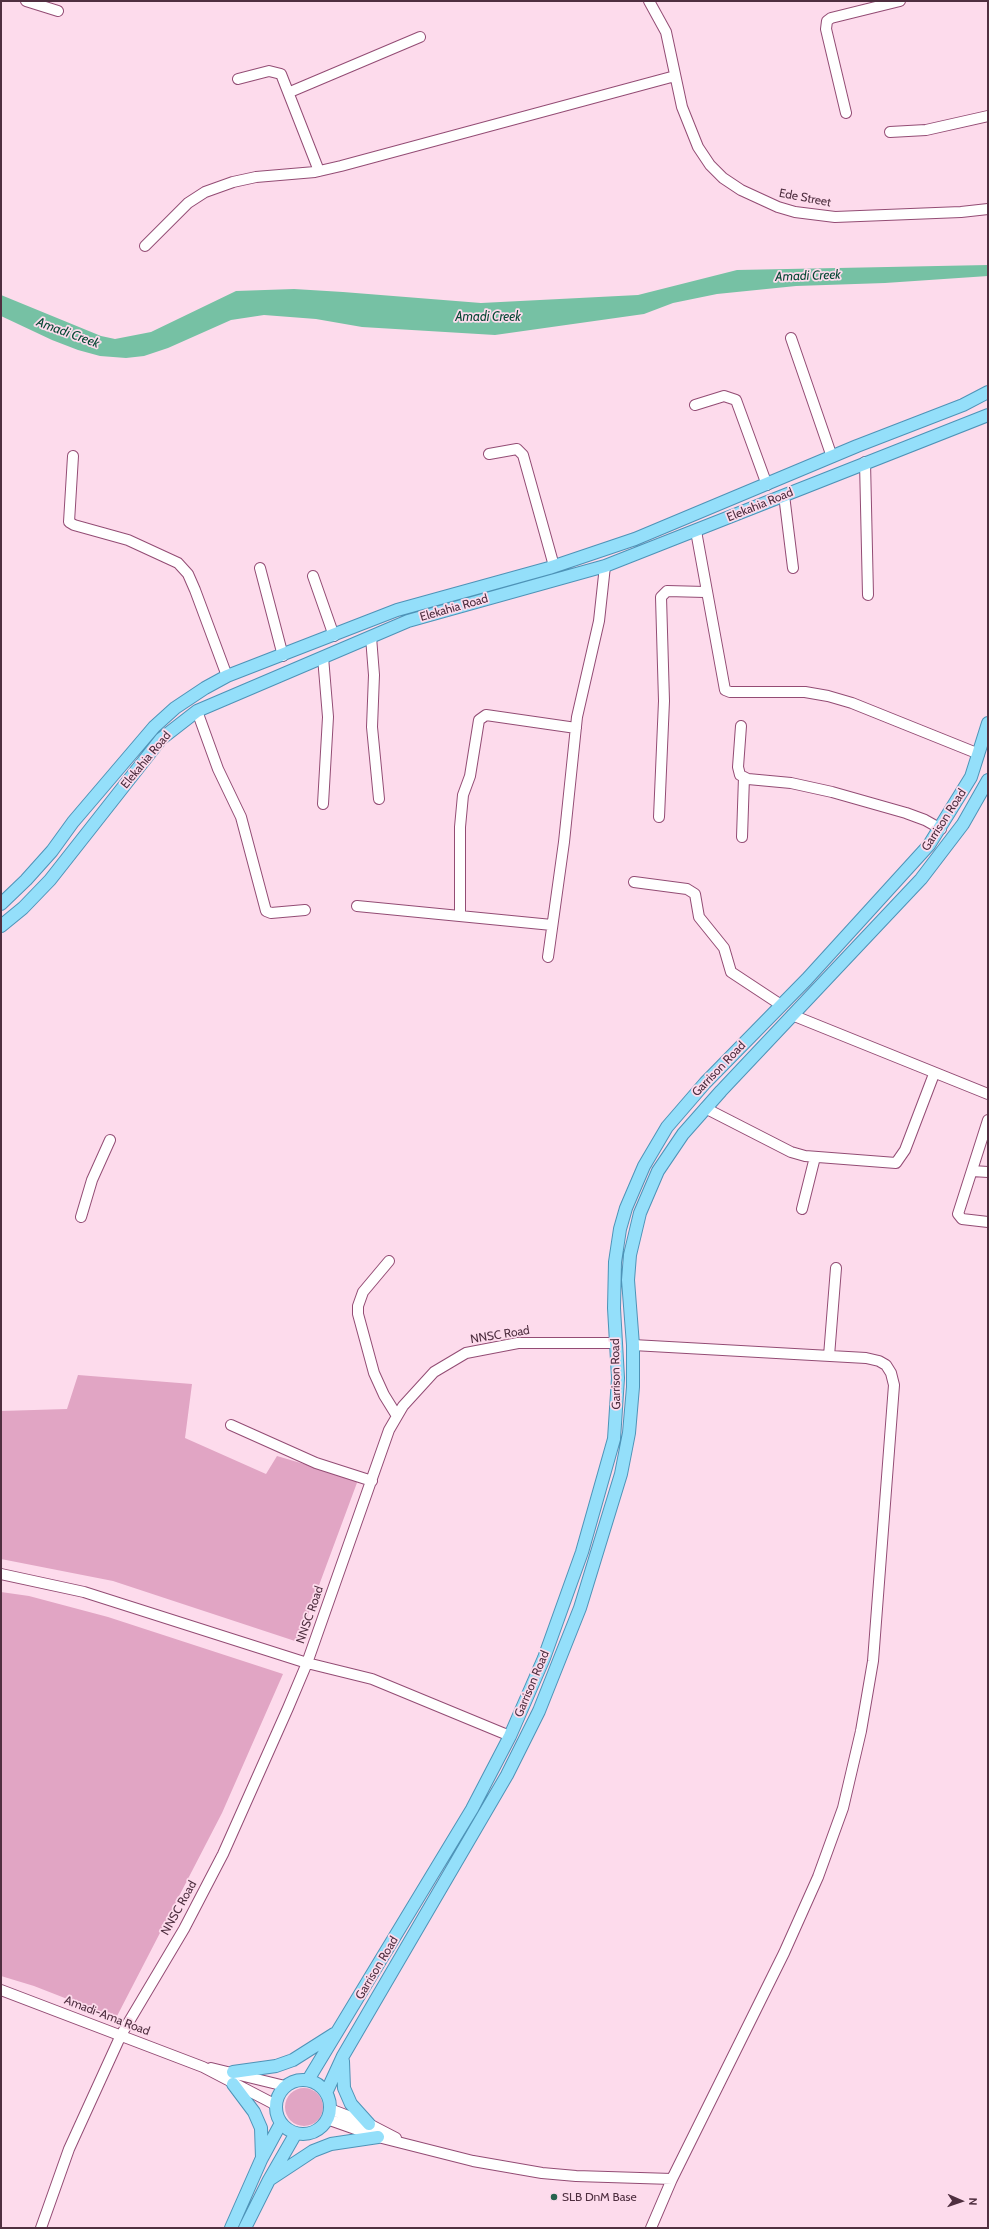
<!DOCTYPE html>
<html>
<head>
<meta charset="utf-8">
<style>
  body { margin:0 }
  #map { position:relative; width:989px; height:2229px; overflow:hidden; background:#fddbec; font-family:Cabin,sans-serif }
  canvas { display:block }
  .frame { position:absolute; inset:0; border:2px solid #4f2f40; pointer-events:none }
  .north { position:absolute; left:941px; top:2181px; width:40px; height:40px; -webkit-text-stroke:3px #fddbec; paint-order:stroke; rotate:92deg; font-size:11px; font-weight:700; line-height:16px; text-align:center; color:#4f2f40 }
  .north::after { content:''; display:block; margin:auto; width:14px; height:18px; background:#4f2f40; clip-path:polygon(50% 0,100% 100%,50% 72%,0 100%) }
</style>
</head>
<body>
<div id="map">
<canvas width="989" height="2229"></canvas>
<div class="frame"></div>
<div class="north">N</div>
</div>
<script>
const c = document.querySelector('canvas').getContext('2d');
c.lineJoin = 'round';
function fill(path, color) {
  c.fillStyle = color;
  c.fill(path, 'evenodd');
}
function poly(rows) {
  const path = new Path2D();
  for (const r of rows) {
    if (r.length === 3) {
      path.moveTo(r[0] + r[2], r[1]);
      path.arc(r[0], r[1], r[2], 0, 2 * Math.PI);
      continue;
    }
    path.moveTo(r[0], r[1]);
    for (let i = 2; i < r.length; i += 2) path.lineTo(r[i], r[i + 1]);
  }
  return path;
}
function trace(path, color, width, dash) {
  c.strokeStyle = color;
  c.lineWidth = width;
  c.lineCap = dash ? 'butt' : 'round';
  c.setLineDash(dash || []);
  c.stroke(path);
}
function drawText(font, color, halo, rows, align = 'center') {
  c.font = font + ' Cabin,sans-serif';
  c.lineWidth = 3.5;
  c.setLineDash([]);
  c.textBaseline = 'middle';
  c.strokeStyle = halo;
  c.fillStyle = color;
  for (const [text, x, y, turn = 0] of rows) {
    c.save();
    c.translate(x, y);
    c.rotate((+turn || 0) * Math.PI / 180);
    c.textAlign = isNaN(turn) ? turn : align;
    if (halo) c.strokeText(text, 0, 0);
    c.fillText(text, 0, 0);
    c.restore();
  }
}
const green = poly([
  [78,1375,192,1384,185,1438,266,1474,277,1456,358,1480,298,1642,113,1581,1,1559,1,1411,67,1409],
  [1,1592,29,1596,108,1617,283,1674,222,1813,116,2018,34,1986,1,1976],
  [304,2107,19]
]);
const water = poly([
  [988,265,988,276,885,283,796,286,717,294,673,303,644,314,495,335,362,327,316,319,264,315,231,320,168,348,144,356,126,358,100,356,78,350,52,340,1,316,1,295,101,336,115,339,151,332,236,291,294,289,343,292,481,303,638,295,737,270]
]);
const minor = poly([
  [26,1,58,11],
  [649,1,666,32,682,107,698,147,710,165,723,178,741,190,778,207,795,212,835,217,961,212,988,209],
  [238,79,269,71,281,74,319,171],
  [290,92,420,37],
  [846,113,826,29,827,21,831,18,900,1],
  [890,132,926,130,988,116],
  [145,246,188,203,205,192,233,182,256,177,315,172,341,166,675,76],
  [791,338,832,457],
  [695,405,724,396,736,400,767,485],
  [489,454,517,449,523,455,554,566],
  [73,456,69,522,74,525,128,540,178,563,188,574,195,590,227,676],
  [865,462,868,595],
  [784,495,793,568],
  [696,531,725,690,730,692,805,692,828,696,852,703,979,754],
  [260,568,283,656],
  [313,576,334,636],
  [371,637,374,675,372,727,379,799],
  [197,711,218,769,241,817,266,911,271,913,305,910],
  [741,726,738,767,740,775,748,779,791,783,832,792,906,813,925,820,941,829],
  [323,804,328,717,323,657],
  [659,817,664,701,661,597,667,591,705,592],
  [742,837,744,777],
  [634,882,687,889,695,894,699,917,724,948,731,972,781,1005],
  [357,906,552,925],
  [460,915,460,827,463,795,470,776,479,720,486,715,576,728],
  [548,957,564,842,577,717,599,621,605,566],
  [792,1015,988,1094],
  [705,1108,791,1152,805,1156,896,1163,905,1150,934,1074],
  [988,1120,958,1214,962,1219,988,1222],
  [972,1171,988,1172],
  [802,1209,815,1157],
  [81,1217,92,1180,110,1140],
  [389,1261,363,1292,358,1306,358,1314,374,1373,384,1395,397,1416],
  [633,1345,866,1358,879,1361,886,1365,891,1373,894,1385,873,1661,861,1731,843,1808,818,1877,784,1953,672,2179,651,2228],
  [829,1356,836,1268],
  [231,1425,316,1463,372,1481],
  [1,1574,84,1592,307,1663,372,1679,510,1736],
  [1,1990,203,2067,276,2105],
  [211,2068,285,2086],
  [330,2109,369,2124,396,2138],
  [327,2119,378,2137,473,2161,542,2173,576,2176,672,2179],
  [41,2228,69,2149,121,2035,184,1929,223,1854,288,1708,307,1663,389,1430,403,1406,434,1372,466,1353,518,1343,616,1343]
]);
const major = poly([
  [1,904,26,880,52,851,73,822,154,727,175,708,205,688,227,676,397,610,549,568,635,539,857,446,963,405,988,392],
  [1,926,23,908,50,880,161,739,197,711,408,621,605,566,988,415],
  [343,2061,344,2088,351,2104,369,2124],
  [233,2072,276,2066,293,2060,334,2034],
  [303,2107,27],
  [308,2080,472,1809,510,1736,544,1658,582,1552,614,1439,618,1378,614,1308,615,1262,620,1229,626,1208,644,1166,667,1127,705,1083,807,979,929,845,971,777,988,723],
  [233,2084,254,2112,261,2128,262,2158],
  [326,2093,343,2056,507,1775,539,1711,580,1608,621,1474,629,1433,633,1387,633,1345,628,1280,630,1255,640,1213,658,1171,683,1134,721,1091,921,879,963,824,988,780],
  [269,2180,313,2151,331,2144,378,2137],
  [231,2228,261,2160,281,2123],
  [245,2228,269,2180,296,2133]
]);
const markers = [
  [554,2197,4,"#27634e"]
];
const streetNames = [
  ["Ede Street",805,198,11],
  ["Elekahia Road",760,505,-22],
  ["Elekahia Road",454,608,-16],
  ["Elekahia Road",146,760,-50],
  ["Garrison Road",944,820,-57],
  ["Garrison Road",719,1069,-46],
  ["NNSC Road",500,1335,-9],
  ["Garrison Road",616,1374,-91],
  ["NNSC Road",310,1615,-71],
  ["Garrison Road",532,1684,-67],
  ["NNSC Road",179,1908,-61],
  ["Garrison Road",377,1968,-59],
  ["Amadi-Ama Road",107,2016,21]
];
const poiNames = [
  ["SLB DnM Base",562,2197]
];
const waterNames = [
  ["Amadi Creek",808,276,-2],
  ["Amadi Creek",488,317],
  ["Amadi Creek",68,333,20]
];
fill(green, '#e1a5c4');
fill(water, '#76c1a4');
trace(minor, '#934c74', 12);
trace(major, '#4e93b7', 14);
trace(minor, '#fff', 10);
trace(major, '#94dffa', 12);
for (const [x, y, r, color] of markers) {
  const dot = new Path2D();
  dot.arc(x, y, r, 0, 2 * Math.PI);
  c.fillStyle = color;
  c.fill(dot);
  trace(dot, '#fddbec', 1.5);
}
drawText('12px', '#4f2f40', '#fddbec', streetNames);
drawText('12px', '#4f2f40', '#fddbec', poiNames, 'left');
drawText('italic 13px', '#074835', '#fddbec', waterNames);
</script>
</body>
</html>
